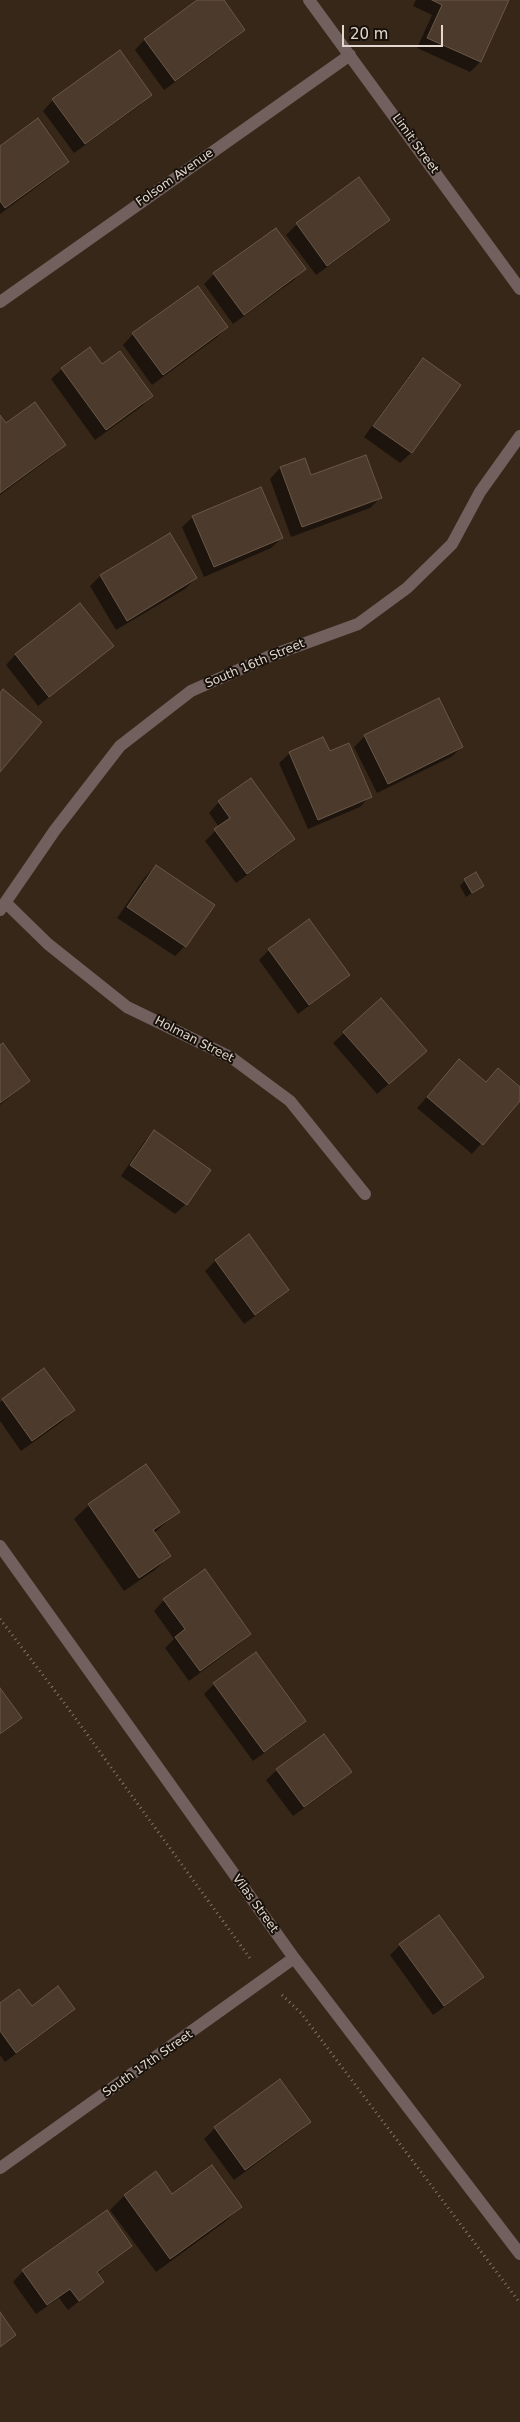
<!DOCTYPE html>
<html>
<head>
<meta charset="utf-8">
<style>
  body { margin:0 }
  #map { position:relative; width:520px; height:2422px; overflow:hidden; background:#372719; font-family:"DejaVu Sans",sans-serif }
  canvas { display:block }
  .scale { position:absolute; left:342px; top:25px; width:101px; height:22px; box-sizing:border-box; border:2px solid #e3d8cf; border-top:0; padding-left:6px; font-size:15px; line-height:18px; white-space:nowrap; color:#e3d8cf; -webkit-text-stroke:4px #19120b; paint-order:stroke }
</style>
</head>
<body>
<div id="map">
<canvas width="520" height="2422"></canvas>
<div class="scale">20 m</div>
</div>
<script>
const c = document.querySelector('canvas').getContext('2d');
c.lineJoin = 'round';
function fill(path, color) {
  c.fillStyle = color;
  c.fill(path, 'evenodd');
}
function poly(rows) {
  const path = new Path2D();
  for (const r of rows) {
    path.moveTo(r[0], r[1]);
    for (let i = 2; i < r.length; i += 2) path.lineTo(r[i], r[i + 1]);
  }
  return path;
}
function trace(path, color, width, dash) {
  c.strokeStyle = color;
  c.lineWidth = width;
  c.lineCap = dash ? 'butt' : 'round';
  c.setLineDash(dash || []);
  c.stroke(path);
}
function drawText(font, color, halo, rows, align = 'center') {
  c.font = font + ' "DejaVu Sans",sans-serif';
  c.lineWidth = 4;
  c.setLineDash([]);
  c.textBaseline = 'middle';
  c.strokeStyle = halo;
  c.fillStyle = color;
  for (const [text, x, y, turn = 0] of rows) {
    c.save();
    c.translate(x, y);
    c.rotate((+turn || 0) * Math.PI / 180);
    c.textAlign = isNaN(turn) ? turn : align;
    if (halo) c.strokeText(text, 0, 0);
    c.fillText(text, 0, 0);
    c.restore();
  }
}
const shadow = poly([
  [199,0,222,0,244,30,233,40,164,90,135,50,145,39],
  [416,0,508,0,480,62,470,72,417,48,432,15,413,6],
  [150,95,140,105,74,153,43,111,53,100],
  [0,148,68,162,57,172,0,214],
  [359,179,388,220,378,230,316,275,286,235,297,224],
  [304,269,294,280,233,324,204,284,214,274],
  [227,327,216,338,152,385,123,345,133,334],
  [423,359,460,386,411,453,400,463,364,437,413,370],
  [102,366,152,396,141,407,95,440,51,379,62,369],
  [0,417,6,425,65,445,54,455,0,495],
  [304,460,310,477,380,498,370,508,291,537,270,479,280,468],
  [193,517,282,538,271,548,204,577,182,527],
  [169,534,196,578,185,589,116,630,90,586,100,576],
  [112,646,38,706,6,665,16,654],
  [438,700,462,747,451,757,377,793,354,747,365,736],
  [290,753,329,753,370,796,360,807,308,829,279,763],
  [219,802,293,839,283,849,236,883,205,841,219,827,209,813],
  [156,866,185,946,175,956,117,918,145,877],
  [465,880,482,886,466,897,460,886],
  [269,950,348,975,337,985,298,1014,259,960],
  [344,1033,415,1061,377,1094,333,1043],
  [0,1047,29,1081,0,1105],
  [459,1061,485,1083,498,1070,520,1089,520,1099,472,1154,417,1108],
  [154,1132,186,1204,175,1214,121,1176,144,1142],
  [216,1260,288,1289,277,1300,244,1324,205,1271],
  [44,1370,73,1410,63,1421,21,1451,0,1421,0,1402],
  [146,1465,178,1512,154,1533,169,1556,155,1570,124,1591,74,1519,89,1505],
  [164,1600,250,1633,239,1644,189,1681,165,1648,174,1639,154,1611],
  [214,1684,305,1721,294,1731,253,1761,204,1694],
  [0,1690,20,1718,0,1735],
  [277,1770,350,1772,340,1782,293,1816,266,1780],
  [400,1945,482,1977,471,1987,433,2015,390,1955],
  [0,2005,32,2008,74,2009,63,2019,5,2062,0,2055],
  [280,2081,310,2122,299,2132,234,2180,204,2139,215,2128],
  [156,2173,172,2196,240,2207,226,2221,156,2272,110,2210,124,2196],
  [131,2246,97,2274,103,2282,68,2310,59,2298,36,2314,13,2282,23,2271]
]);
const building = poly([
  [197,0,224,0,245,30,175,81,144,39,197,0],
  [432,0,509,0,481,62,427,38,442,5,432,0],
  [120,50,152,95,85,144,52,99,120,50],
  [38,118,69,162,5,208,0,201,0,146,38,118],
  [359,177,390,220,327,266,296,223,359,177],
  [276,228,306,269,244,315,213,273,276,228],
  [198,286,228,327,163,375,132,333,198,286],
  [90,347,102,364,120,351,153,396,106,430,61,368,90,347],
  [423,358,461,385,412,453,373,426,423,358],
  [35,402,66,445,0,493,0,415,6,423,35,402],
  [366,455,382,498,302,527,280,467,305,458,311,475,366,455],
  [261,487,283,538,214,567,192,516,261,487],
  [170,533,197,578,127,621,100,575,170,533],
  [80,603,114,646,49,697,15,654,80,603],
  [3,689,42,722,0,772,0,693,3,689],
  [439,698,463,747,388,784,364,735,439,698],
  [323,737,330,751,349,743,372,797,318,820,289,752,323,737],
  [251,778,295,839,247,874,214,829,230,818,218,801,251,778],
  [156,865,215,905,186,947,127,907,156,865],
  [476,872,484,886,472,893,464,879,476,872],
  [309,919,350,975,309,1005,268,949,309,919],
  [381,998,427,1051,389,1084,343,1032,381,998],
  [3,1043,30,1081,0,1103,0,1045,3,1043],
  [459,1059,486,1082,498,1068,520,1087,520,1101,483,1145,427,1097,459,1059],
  [154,1130,211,1170,187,1205,130,1165,154,1130],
  [249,1234,289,1290,255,1315,215,1260,249,1234],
  [44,1368,75,1410,32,1441,2,1399,44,1368],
  [146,1464,180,1512,153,1530,171,1556,139,1578,88,1504,146,1464],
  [205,1569,251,1634,200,1671,175,1637,185,1629,163,1599,205,1569],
  [256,1652,306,1721,264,1752,213,1683,256,1652],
  [0,1688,22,1718,0,1734,0,1688],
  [324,1734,352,1772,304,1807,276,1769,324,1734],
  [439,1915,484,1977,444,2006,399,1944,439,1915],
  [58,1986,75,2009,16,2053,0,2031,0,2003,19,1989,32,2006,58,1986],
  [280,2079,311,2122,245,2170,214,2127,280,2079],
  [212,2165,242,2207,170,2259,124,2195,156,2171,172,2194,212,2165],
  [107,2210,132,2246,97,2272,104,2282,79,2301,70,2289,47,2305,22,2270,107,2210],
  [0,2312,16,2335,0,2347,0,2312]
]);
const path = poly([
  [0,1619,65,1704,252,1961],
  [282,1995,301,2013,520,2303]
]);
const minor = poly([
  [309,0,520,289],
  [0,302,350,55],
  [6,903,48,944,127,1007,232,1058,290,1101,365,1194],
  [0,910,55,830,120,746,191,691,270,656,358,624,407,588,452,544,480,492,520,436],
  [0,1546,294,1958,520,2254],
  [0,2168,294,1958]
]);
const streetNames = [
  ["Limit Street",415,144,54],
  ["Folsom Avenue",175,178,-35],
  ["South 16th Street",255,664,-23],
  ["Holman Street",194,1040,27],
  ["Vilas Street",255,1904,54],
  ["South 17th Street",148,2064,-35]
];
fill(shadow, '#0007');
fill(building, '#4c3b2c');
trace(building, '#6a5747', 1);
trace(path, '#837569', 3, [1, 4]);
trace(minor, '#71605e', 12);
drawText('12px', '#e3d8cf', '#19120b', streetNames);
</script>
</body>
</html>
